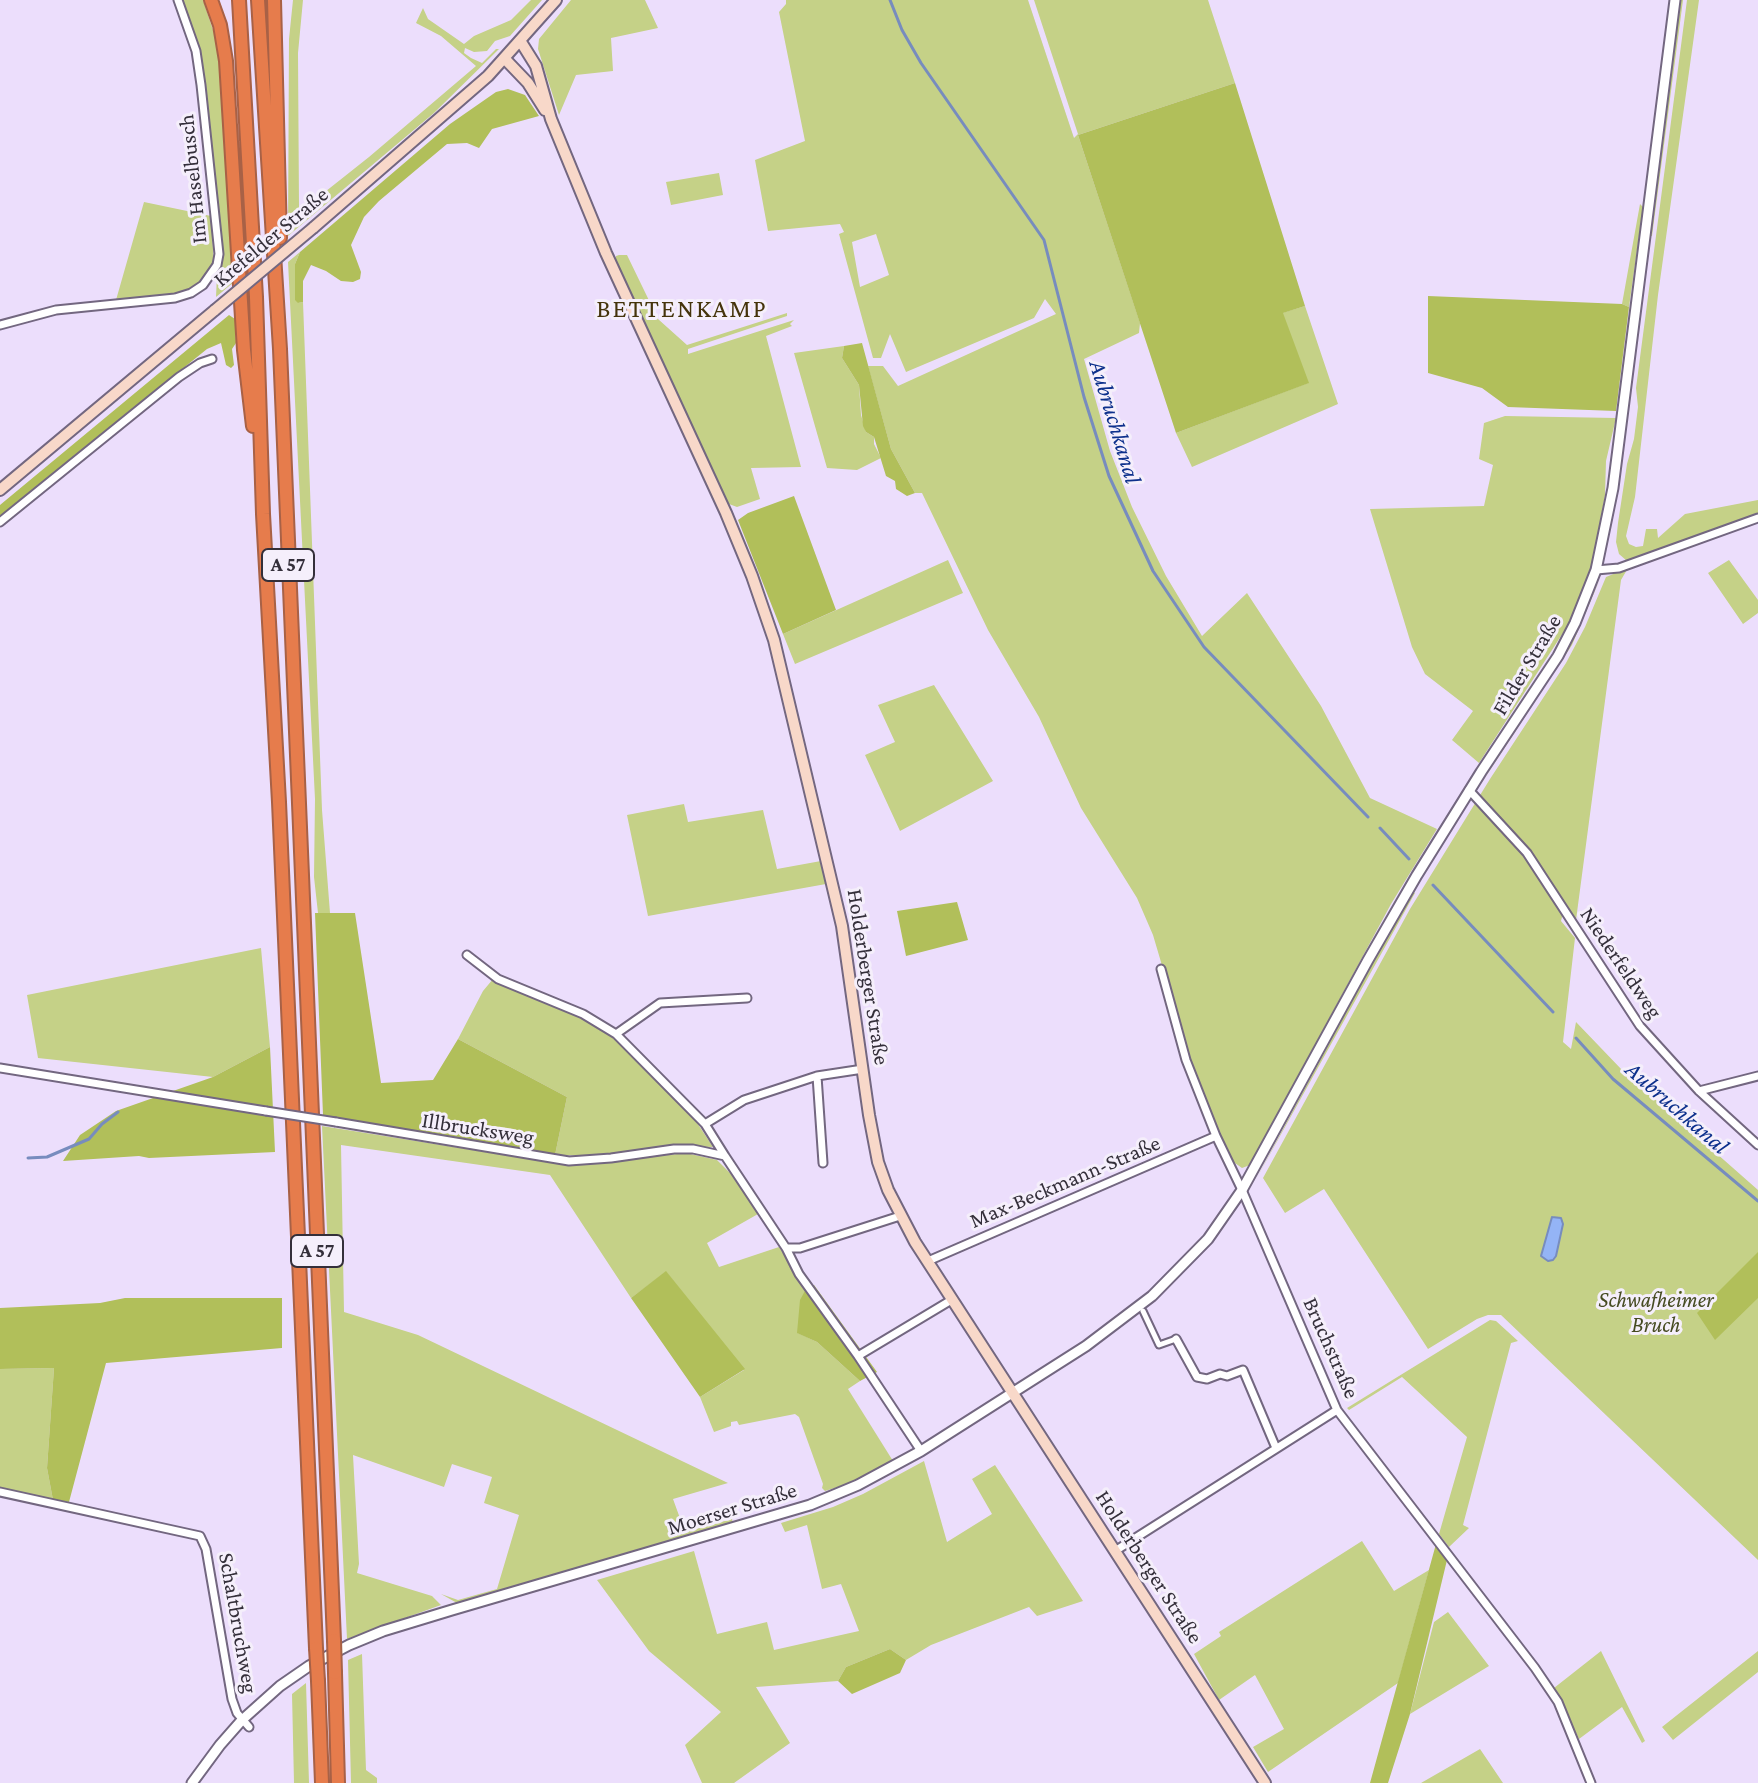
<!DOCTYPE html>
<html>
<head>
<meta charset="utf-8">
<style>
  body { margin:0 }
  canvas { display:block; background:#ecdefc }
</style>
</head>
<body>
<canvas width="1758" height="1783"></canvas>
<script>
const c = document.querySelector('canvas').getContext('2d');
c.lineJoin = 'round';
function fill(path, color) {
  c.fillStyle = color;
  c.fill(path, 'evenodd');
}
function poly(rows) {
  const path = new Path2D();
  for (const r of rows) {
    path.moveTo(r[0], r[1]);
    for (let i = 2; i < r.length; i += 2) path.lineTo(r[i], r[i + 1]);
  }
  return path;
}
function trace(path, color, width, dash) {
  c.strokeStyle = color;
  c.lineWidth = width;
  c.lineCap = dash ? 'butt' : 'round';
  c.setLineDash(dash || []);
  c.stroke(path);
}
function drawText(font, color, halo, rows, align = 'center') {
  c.font = font + ' "Crimson Pro",serif';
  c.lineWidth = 6;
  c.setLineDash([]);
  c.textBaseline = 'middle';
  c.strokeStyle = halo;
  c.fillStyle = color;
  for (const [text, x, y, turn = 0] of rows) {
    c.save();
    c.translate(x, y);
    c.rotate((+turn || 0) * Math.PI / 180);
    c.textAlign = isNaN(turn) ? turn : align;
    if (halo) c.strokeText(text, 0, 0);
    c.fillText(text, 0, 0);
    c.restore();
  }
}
const green = poly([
  [182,0,203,0,214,33,219,59,234,282,216,297,217,275,221,263,203,76,195,36],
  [293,0,303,0,298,53,299,207,311,203,369,157,476,66,441,36,416,23,423,8,428,19,464,44,474,36,511,20,531,0,542,0,510,36,495,41,487,51,474,52,465,48,464,53,471,58,482,63,496,49,499,49,434,113,288,236,289,39],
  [571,0,645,0,658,28,611,38,613,71,576,75,559,115,538,49,539,39],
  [786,0,1028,0,1074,138,1078,134,1034,0,1208,0,1235,83,1078,135,1140,323,1139,333,1084,359,1110,451,1132,507,1166,576,1202,636,1247,593,1321,706,1370,798,1437,829,1391,904,1250,1165,1242,1168,1232,1161,1217,1131,1192,1067,1153,935,1137,898,1081,808,1039,717,988,630,922,493,915,493,891,449,868,366,883,366,898,386,1056,314,1045,299,1034,318,906,372,890,334,881,358,873,358,839,234,844,232,840,224,768,231,755,160,805,141,779,12,786,4],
  [876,234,889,275,860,287,852,242],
  [1681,0,1683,0,1652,236,1650,236],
  [1687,0,1699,0,1658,295,1635,497,1626,536,1629,544,1636,547,1643,546,1646,529,1657,529,1658,538,1685,514,1758,500,1758,514,1627,561,1619,554,1616,542,1618,523,1627,464,1634,439,1638,407,1636,388],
  [719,173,723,195,671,205,666,182],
  [144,202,211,216,214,265,200,283,190,291,175,296,116,300],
  [1640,204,1643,207,1629,307,1622,304],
  [300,252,295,264,298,303,303,302,322,810,330,913,318,913,314,877,315,799,288,262],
  [619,255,627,255,658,319,687,345,787,313,787,316,688,349,688,354,794,320,790,324,792,326,766,336,801,467,751,468,760,499,737,507,729,504,616,261,616,256],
  [1305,306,1338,404,1192,467,1176,433,1308,383,1282,313],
  [844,346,842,358,859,385,861,415,866,432,874,437,874,444,881,458,857,470,827,468,794,353],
  [1505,416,1616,418,1606,461,1605,495,1591,570,1570,622,1479,763,1452,740,1473,711,1425,674,1412,647,1370,509,1484,506,1493,465,1479,459,1484,423],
  [948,560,963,593,795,664,783,634],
  [1729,560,1758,600,1758,613,1743,624,1708,573],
  [1628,568,1621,580,1576,920,1564,909,1561,921,1575,938,1563,1042,1571,1049,1576,1022,1623,1071,1758,1190,1758,1560,1501,1315,1488,1315,1477,1319,1428,1349,1324,1189,1285,1213,1263,1178,1410,909,1490,779,1566,663,1585,627,1606,577],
  [1600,579,1572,645,1477,790,1571,642],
  [934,685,993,781,900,831,865,755,895,742,878,705],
  [684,804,688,822,763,810,777,869,821,861,826,884,648,916,627,815],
  [1413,892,1415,893,1255,1181,1390,931],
  [261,948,270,1047,213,1077,38,1058,27,995],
  [493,979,582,1017,615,1037,690,1112,713,1147,676,1146,599,1156,555,1155,567,1097,458,1039,483,991],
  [322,1126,554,1163,586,1164,686,1153,717,1160,733,1176,758,1214,707,1243,719,1267,779,1247,806,1289,798,1333,817,1342,860,1381,848,1389,893,1461,857,1481,825,1491,822,1488,823,1484,799,1417,795,1414,739,1425,737,1421,731,1422,731,1426,714,1432,700,1397,744,1370,666,1272,631,1298,550,1175,341,1145,344,1312,418,1335,728,1483,673,1499,685,1532,732,1519,733,1523,457,1603,441,1594,458,1600,497,1589,519,1515,484,1503,492,1477,452,1464,444,1487,353,1455,359,1564,357,1573,432,1596,441,1605,347,1639],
  [1490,1320,1496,1321,1518,1341,1511,1343,1463,1525,1469,1528,1449,1547,1439,1534,1467,1437,1402,1377,1349,1410,1347,1408],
  [54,1368,47,1468,53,1500,0,1489,0,1369],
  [924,1461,947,1542,992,1514,972,1479,995,1465,1083,1601,1037,1616,1029,1607,931,1645,906,1660,890,1649,846,1667,838,1681,756,1687,790,1743,734,1783,702,1783,685,1745,721,1712,649,1651,597,1580,694,1551,717,1634,767,1622,774,1650,859,1631,841,1584,822,1589,807,1525,785,1532,781,1523,833,1507,863,1494],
  [1362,1541,1394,1591,1429,1570,1398,1683,1268,1772,1253,1747,1284,1729,1255,1675,1219,1700,1194,1654,1221,1636,1219,1632],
  [1448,1612,1489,1666,1410,1714,1434,1622],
  [1601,1651,1645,1741,1642,1743,1622,1707,1579,1739,1554,1688],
  [1758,1651,1758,1672,1673,1740,1662,1727],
  [362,1654,366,1770,377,1778,377,1783,351,1783,348,1660],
  [306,1683,309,1783,294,1783,292,1694],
  [1480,1749,1503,1783,1421,1783]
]);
const forest = poly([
  [1235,83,1305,306,1283,313,1309,383,1176,433,1078,135],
  [508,89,525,95,539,116,492,129,479,148,467,143,447,144,379,201,364,217,351,245,361,272,360,279,353,282,341,281,326,271,311,265,303,281,303,302,298,303,295,300,295,264,300,252,450,124,496,92],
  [1428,296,1622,304,1629,307,1616,411,1508,407,1482,388,1428,373],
  [229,315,235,319,236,343,232,349,234,365,231,368,226,365,221,343,207,349,0,516,0,505],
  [862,343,891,449,915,493,907,496,896,489,895,481,886,476,874,437,866,432,863,426,859,385,842,358,844,346],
  [794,496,836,610,783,634,738,520,748,513],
  [957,902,968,940,906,956,897,911],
  [315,913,355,913,381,1083,433,1080,458,1039,567,1097,555,1155,323,1115],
  [270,1047,275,1152,149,1158,139,1156,63,1161,80,1135,116,1111,213,1077],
  [1758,1252,1758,1298,1715,1340,1697,1313],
  [666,1271,745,1369,700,1397,631,1298],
  [814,1285,877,1372,860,1381,817,1342,797,1333,800,1300,806,1289],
  [125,1298,282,1298,282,1348,106,1363,69,1502,53,1500,47,1468,54,1368,0,1369,0,1308,100,1303],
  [1436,1544,1447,1560,1410,1714,1388,1783,1370,1783],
  [890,1649,906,1660,900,1673,852,1694,838,1681,846,1667]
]);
const water = poly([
  [1552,1217,1561,1218,1563,1224,1556,1256,1553,1260,1548,1261,1541,1256,1552,1217]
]);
const stream = poly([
  [890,0,902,30,921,63,1044,240,1084,397,1109,476,1153,571,1204,647,1368,817],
  [1380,828,1409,859],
  [1433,885,1553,1012],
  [1576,1038,1613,1079,1758,1201],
  [28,1158,47,1157,89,1139,102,1124,118,1112]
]);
const pedestrian = poly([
  [1143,1311,1159,1345,1176,1339]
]);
const minor = poly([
  [0,325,56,310,175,298,191,293,203,285,217,265,219,254,201,85,196,51,178,0],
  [0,522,179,377,200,363,212,359],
  [1596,570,1619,568,1758,518],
  [1469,790,1527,853,1640,1026,1699,1091,1758,1145],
  [467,955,498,979,583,1014,616,1034,705,1124,725,1156],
  [1161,969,1186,1060,1216,1136,1242,1190,1337,1410,1535,1668,1558,1702,1591,1783],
  [616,1034,660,1003,747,998],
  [0,1068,266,1111],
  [817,1076,823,1163],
  [1699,1091,1758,1076],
  [336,1122,569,1161,611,1158,674,1149,693,1149,725,1156,786,1248,800,1248,900,1216],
  [705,1124,744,1100,817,1076,863,1069],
  [786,1248,799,1274,858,1356,953,1299],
  [928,1261,1216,1136],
  [1176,1339,1197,1377,1207,1379,1220,1374,1227,1376,1243,1370,1276,1448],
  [858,1356,921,1451],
  [0,1492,200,1536,206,1549,232,1699,237,1713,249,1727],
  [1115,1551,1337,1410]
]);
const tertiary = poly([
  [192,1783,220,1745,242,1720,280,1686,309,1666,349,1645,383,1631,452,1610,810,1505,858,1485,921,1451,1086,1346,1152,1296,1208,1239,1242,1190,1368,960,1417,875,1481,772,1558,656,1575,623,1596,570,1613,488,1675,0]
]);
const secondary = poly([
  [521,42,536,66,551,119,606,253,726,513,752,576,774,640,842,926,869,1115,878,1162,888,1190,915,1242,1265,1783],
  [505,59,528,83,545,110],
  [313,228,488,76,556,0],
  [0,490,215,310]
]);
const motorway = poly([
  [211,0,220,25,226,61,244,350,253,426],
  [239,0,256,297,263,514,279,802,316,1648],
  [258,0,280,349,334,1640],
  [274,0,280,238],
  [335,1673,338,1783],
  [318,1681,322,1783]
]);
const minorBridge = poly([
  [266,1111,336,1122]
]);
const secondaryBridge = poly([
  [215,310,313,228]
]);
const motorwayBridge = poly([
  [334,1640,335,1673],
  [316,1648,318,1681]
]);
const shields = [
  [288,565,52],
  [317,1251,52]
];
const shieldNames = [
  ["A 57",288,565],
  ["A 57",317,1251]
];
const streetNames = [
  ["Im Haselbusch",193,179,-96],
  ["Krefelder Straße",271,237,-40],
  ["Filder Straße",1527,665,-59],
  ["Niederfeldweg",1621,963,56],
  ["Holderberger Straße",868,977,81],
  ["Illbrucksweg",478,1129,9],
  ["Max-Beckmann-Straße",1065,1182,-23],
  ["Bruchstraße",1331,1348,66],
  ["Moerser Straße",732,1509,-17],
  ["Holderberger Straße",1149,1567,57],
  ["Schaltbruchweg",238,1623,80]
];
const parkNames = [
  ["Schwafheimer",1656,1300],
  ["Bruch",1656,1325]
];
const waterNames = [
  ["Aubruchkanal",1115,422,73],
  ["Aubruchkanal",1677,1108,41]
];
const quarterNames = [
  ["BETTENKAMP",682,309]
];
fill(green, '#c5d187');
fill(forest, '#b1bf5a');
fill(water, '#94b4f6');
trace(water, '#778cbe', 2);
trace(stream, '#778cbe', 3);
trace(pedestrian, '#736780', 9);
trace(minor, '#736780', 11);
trace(tertiary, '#736780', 13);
trace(secondary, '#736780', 14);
trace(motorway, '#a86146', 16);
trace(pedestrian, '#fff', 5);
trace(minor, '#fff', 7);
trace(tertiary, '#fff', 9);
trace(secondary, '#f8d8c9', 10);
trace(motorway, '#e67c4c', 12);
trace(minorBridge, '#736780', 11, []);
trace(secondaryBridge, '#736780', 14, []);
trace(motorwayBridge, '#a86146', 16, []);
trace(minorBridge, '#fff', 7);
trace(secondaryBridge, '#f8d8c9', 10);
trace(motorwayBridge, '#e67c4c', 12);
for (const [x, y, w] of shields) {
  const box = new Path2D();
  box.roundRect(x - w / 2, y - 16, w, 32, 6);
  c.fillStyle = '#f5effb';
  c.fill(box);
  trace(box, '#342f3a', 2);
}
drawText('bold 20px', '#342f3a', null, shieldNames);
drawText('22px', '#342f3a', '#f5effb', streetNames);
drawText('italic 22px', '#464b22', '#f5effb', parkNames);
drawText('italic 24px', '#0d308c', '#f5effb', waterNames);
c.letterSpacing = '2px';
drawText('26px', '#45340b', '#f5effb', quarterNames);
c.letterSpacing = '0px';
</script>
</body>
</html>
